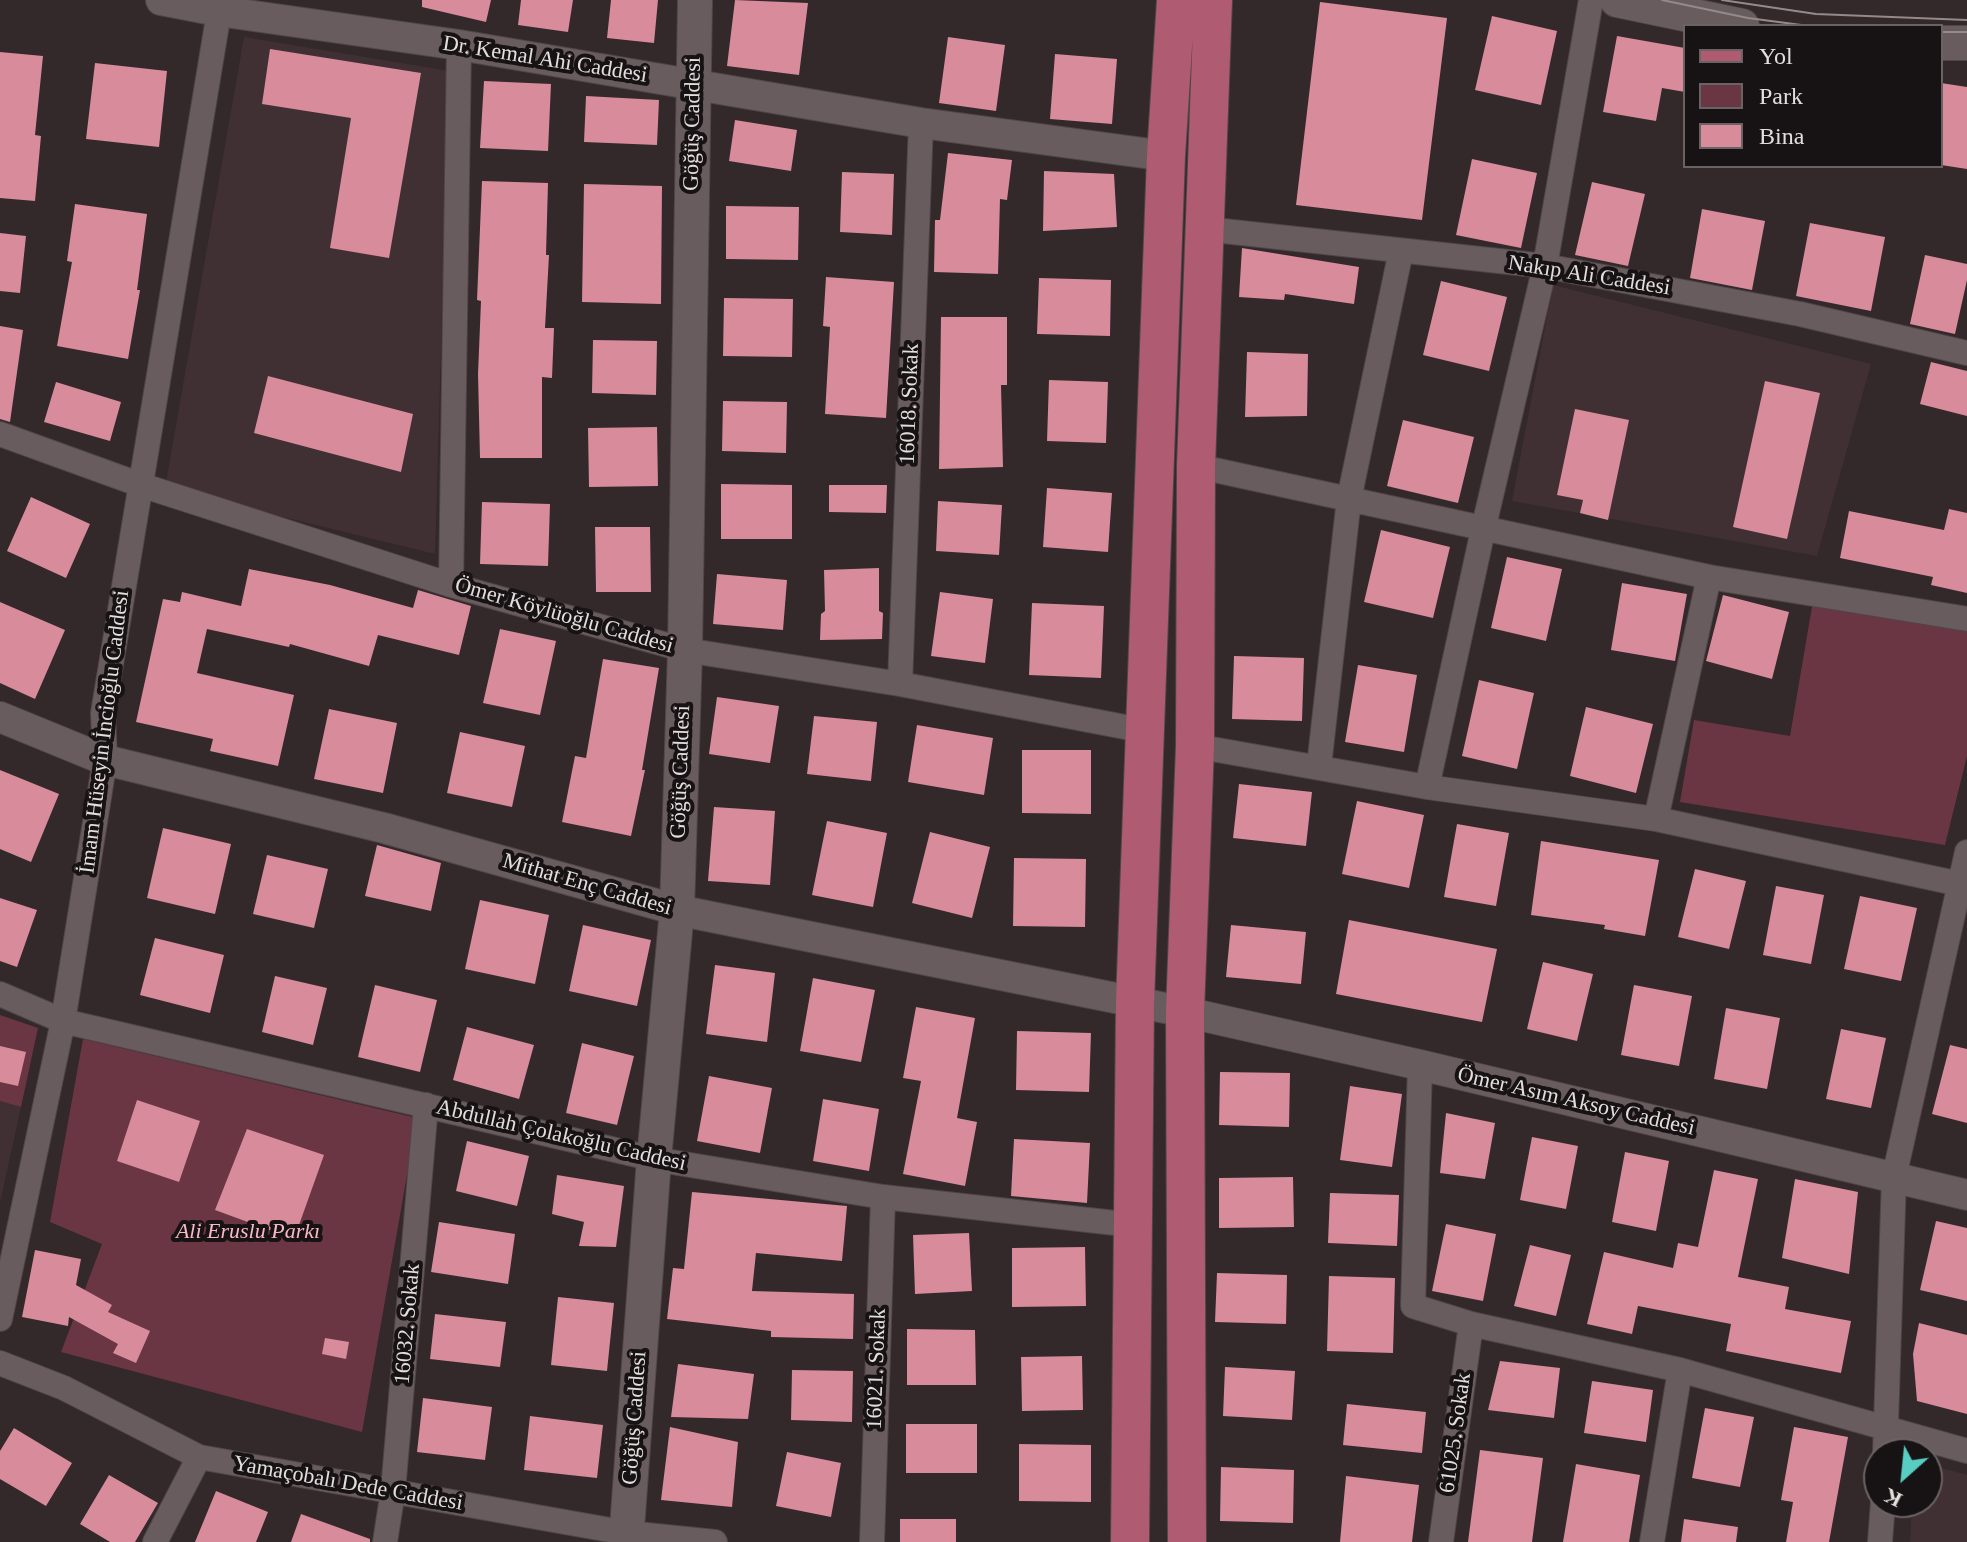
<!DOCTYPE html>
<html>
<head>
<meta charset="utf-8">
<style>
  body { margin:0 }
  #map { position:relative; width:1967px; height:1542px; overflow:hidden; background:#33282a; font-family:Georgia,serif }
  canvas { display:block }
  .legend { position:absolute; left:1683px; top:24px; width:260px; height:144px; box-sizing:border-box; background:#171213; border:2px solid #696364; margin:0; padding:10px 14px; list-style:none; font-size:24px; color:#e4ddde }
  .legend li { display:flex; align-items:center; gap:16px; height:40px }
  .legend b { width:40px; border:2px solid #696364 }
  .north { position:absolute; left:1863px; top:1438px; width:80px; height:80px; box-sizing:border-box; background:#171213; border:2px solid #696364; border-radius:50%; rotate:207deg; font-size:22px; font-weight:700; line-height:32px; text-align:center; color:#e4ddde }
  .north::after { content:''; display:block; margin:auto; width:28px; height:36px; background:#57cec1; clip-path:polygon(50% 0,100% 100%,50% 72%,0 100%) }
</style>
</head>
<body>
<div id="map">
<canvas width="1967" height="1542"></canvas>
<ul class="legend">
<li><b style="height:10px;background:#af5b72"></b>Yol</li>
<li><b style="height:22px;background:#6b3643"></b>Park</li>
<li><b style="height:22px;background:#d78b9b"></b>Bina</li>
</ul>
<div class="north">K</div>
</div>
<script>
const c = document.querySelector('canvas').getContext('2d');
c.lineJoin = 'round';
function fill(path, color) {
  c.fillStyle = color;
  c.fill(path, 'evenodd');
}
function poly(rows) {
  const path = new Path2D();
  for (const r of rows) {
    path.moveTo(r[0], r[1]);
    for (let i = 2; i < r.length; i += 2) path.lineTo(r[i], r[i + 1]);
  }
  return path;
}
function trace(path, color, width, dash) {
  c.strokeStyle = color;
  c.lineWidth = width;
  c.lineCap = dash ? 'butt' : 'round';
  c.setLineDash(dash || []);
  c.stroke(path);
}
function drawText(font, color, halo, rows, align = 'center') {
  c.font = font + ' Georgia,serif';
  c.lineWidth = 8;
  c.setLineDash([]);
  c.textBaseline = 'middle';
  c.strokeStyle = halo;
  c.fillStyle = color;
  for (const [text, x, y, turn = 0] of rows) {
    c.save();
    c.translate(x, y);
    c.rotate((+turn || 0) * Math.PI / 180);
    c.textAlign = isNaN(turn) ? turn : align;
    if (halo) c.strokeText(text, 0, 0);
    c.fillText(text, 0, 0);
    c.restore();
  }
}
const built = poly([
  [244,37,449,71,435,554,165,488],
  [1553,285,1871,364,1817,556,1512,501],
  [0,1101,21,1107,0,1203],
  [1927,1464,1967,1475,1967,1542,1910,1542,1912,1502,1927,1502]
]);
const green = poly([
  [1813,601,1967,630,1967,756,1945,845,1680,802,1694,720,1790,736],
  [0,1015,38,1028,21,1107,0,1101],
  [83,1039,417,1118,362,1432,61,1352,102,1244,50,1222]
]);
const building = poly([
  [422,0,491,0,486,22,422,7],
  [521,0,573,0,568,32,518,25],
  [611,0,658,0,654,43,607,38],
  [735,0,808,3,799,75,727,66],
  [1320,2,1447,18,1422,220,1296,205],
  [1492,16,1557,31,1541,105,1475,90],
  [1617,36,1685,48,1685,92,1662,88,1656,121,1603,112],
  [948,37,1005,45,996,111,939,103],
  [270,49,421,73,389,258,330,248,351,118,262,104],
  [0,52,43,56,35,135,41,136,35,201,0,198],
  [1055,54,1117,59,1112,124,1050,119],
  [95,63,167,71,159,147,86,139],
  [484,81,551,84,548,151,480,148],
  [1941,83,1967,87,1967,169,1941,165],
  [586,96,659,100,657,145,584,142],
  [735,120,797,130,791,171,729,161],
  [948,153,1012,160,1007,200,1000,199,998,274,934,272,935,220,940,220],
  [1472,159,1537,173,1521,248,1456,235],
  [1044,171,1114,174,1117,227,1043,231],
  [842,172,894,174,892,235,840,232],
  [482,181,548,183,546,255,549,255,545,328,554,328,552,378,542,377,542,458,480,458,478,374,481,301,477,300],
  [1592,182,1645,194,1628,266,1575,255],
  [584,184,662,186,661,304,582,302],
  [75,204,147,214,137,290,140,290,128,359,57,346,72,262,67,261],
  [726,206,799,207,798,260,726,259],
  [1702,209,1765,221,1752,290,1690,278],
  [1810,223,1885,237,1871,311,1796,296],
  [0,233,26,236,20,293,0,291],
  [1242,248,1359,267,1354,304,1285,294,1284,300,1239,297],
  [1925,255,1967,264,1967,280,1955,334,1910,324],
  [826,277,894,282,886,418,825,414,830,327,823,326],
  [1039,278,1111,280,1110,336,1037,334],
  [1441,281,1507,297,1489,371,1423,355],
  [724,298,793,299,792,357,723,356],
  [941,317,1007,317,1007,385,1001,385,1003,467,939,469],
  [0,326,23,330,10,422,0,419],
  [593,340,657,341,656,395,592,393],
  [1247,352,1308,354,1307,416,1245,417],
  [1931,362,1967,371,1967,416,1920,404],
  [268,376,413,414,401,472,254,433],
  [1049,380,1108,382,1106,443,1047,441],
  [1765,381,1820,393,1787,539,1733,527],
  [56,382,121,402,110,441,44,422],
  [723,401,787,402,786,453,722,451],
  [1575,409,1629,420,1608,520,1580,513,1583,500,1557,495],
  [1403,420,1474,437,1458,503,1387,486],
  [657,427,658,486,589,487,588,428],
  [721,484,792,485,792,539,721,539],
  [829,485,887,485,886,513,829,512],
  [1047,488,1112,493,1108,552,1043,547],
  [31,497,90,524,66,578,7,551],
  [938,501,1002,505,999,555,936,551],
  [482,502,550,504,548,566,480,564],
  [1949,509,1967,513,1967,593,1931,585,1933,577,1840,558,1849,511,1944,530],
  [595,527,650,527,651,592,596,592],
  [1381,530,1450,547,1433,618,1364,602],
  [1507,557,1562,569,1546,641,1491,628],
  [879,568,879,611,883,613,882,639,820,640,821,614,825,611,824,570],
  [249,569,330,585,413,608,418,590,471,606,459,655,378,635,369,666,290,644,289,647,207,629,197,673,294,695,278,766,210,751,213,739,136,722,163,599,180,602,182,592,241,606],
  [717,574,787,580,783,630,713,624],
  [1622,583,1687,594,1675,661,1611,650],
  [940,592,993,599,985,663,931,656],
  [1723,595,1789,612,1772,679,1706,661],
  [0,602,65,630,35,699,0,683],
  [1032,603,1104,606,1101,678,1029,675],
  [500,629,556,641,540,715,483,703],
  [1234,656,1304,658,1302,721,1232,719],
  [603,659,659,668,642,770,645,770,631,836,562,822,575,756,586,758],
  [1358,665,1417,675,1404,752,1345,742],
  [1479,680,1534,693,1517,769,1462,756],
  [717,697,779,706,770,763,709,754],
  [1586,707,1653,724,1636,793,1570,776],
  [329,709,397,723,383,793,314,779],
  [814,716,877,722,871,781,807,774],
  [917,725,993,738,984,795,908,782],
  [460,732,525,746,512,807,447,793],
  [1022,750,1091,750,1091,814,1022,813],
  [0,770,59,794,31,862,0,849],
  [1239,784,1312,792,1306,846,1233,838],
  [1357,801,1424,815,1409,888,1342,874],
  [714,807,775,811,770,885,708,881],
  [827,821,887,833,873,907,812,895],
  [1457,824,1509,833,1496,906,1444,897],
  [163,828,231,844,215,914,147,898],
  [930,832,990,847,972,918,912,903],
  [1541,841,1659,860,1645,936,1604,929,1605,925,1531,915],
  [377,845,441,863,431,911,365,896],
  [267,855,328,869,314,928,253,914],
  [1014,858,1086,859,1085,927,1013,926],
  [1695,869,1746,881,1729,949,1678,937],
  [1776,886,1824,895,1811,964,1763,955],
  [1860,896,1917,908,1901,981,1844,969],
  [0,898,37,910,17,967,0,961],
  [480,900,549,915,535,984,465,969],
  [1349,920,1497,949,1482,1022,1336,994],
  [583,925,651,940,637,1006,569,991],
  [1231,925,1306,932,1301,984,1226,977],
  [155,938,224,955,210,1013,140,995],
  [1543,962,1593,974,1577,1041,1527,1029],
  [715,965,775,973,767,1042,706,1034],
  [275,976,327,988,313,1045,262,1032],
  [813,978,875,990,861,1062,800,1051],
  [375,985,437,1000,420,1072,358,1057],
  [1634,985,1692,996,1679,1066,1621,1055],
  [916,1007,975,1018,957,1118,977,1122,965,1186,903,1174,921,1081,903,1078],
  [1726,1008,1780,1018,1767,1089,1714,1079],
  [467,1027,534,1045,519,1099,453,1080],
  [1841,1029,1886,1038,1871,1108,1826,1099],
  [1017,1031,1091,1033,1089,1092,1016,1090],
  [582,1043,634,1056,617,1125,566,1113],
  [1950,1045,1967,1049,1967,1123,1932,1114],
  [0,1046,26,1052,18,1086,0,1082],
  [1220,1072,1290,1073,1289,1127,1219,1125],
  [709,1076,772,1088,760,1153,697,1141],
  [1350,1086,1402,1094,1392,1167,1340,1160],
  [823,1099,879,1109,869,1171,813,1161],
  [137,1100,200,1121,179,1182,117,1161],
  [1446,1113,1495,1123,1485,1179,1440,1173],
  [247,1129,324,1155,294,1239,215,1210],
  [1532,1137,1578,1146,1566,1209,1520,1200],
  [1014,1139,1090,1143,1087,1203,1011,1196],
  [467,1141,529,1156,517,1206,456,1191],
  [1625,1152,1669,1161,1656,1231,1612,1222],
  [1714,1170,1758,1179,1738,1277,1789,1287,1785,1309,1851,1321,1841,1373,1726,1351,1731,1324,1638,1306,1632,1334,1587,1324,1604,1252,1673,1268,1678,1243,1698,1247],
  [557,1175,624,1186,616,1247,579,1246,584,1222,552,1214],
  [1293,1177,1294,1227,1219,1228,1219,1178],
  [1795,1179,1858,1192,1849,1274,1782,1258],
  [692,1192,847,1206,842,1261,756,1253,752,1291,854,1294,853,1339,771,1337,771,1331,667,1319,673,1268,684,1269],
  [1330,1193,1399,1195,1397,1246,1328,1243],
  [1936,1221,1967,1228,1967,1301,1920,1290],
  [439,1222,515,1234,508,1284,431,1272],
  [1446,1224,1496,1234,1483,1301,1432,1291],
  [969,1233,972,1291,915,1294,913,1235],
  [1530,1245,1571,1255,1556,1316,1514,1306],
  [1085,1247,1086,1306,1012,1307,1012,1248],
  [35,1250,81,1259,76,1285,112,1305,108,1312,150,1331,136,1363,113,1353,118,1344,69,1317,68,1326,22,1317],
  [1217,1273,1287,1275,1286,1324,1215,1322],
  [1329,1276,1395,1278,1393,1353,1327,1351],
  [558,1297,614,1303,607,1371,551,1365],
  [435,1314,506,1322,500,1367,430,1359],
  [1919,1323,1967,1335,1967,1414,1917,1401,1913,1354],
  [907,1329,975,1330,976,1385,907,1385],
  [325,1338,349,1342,346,1359,322,1354],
  [1082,1356,1083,1410,1022,1411,1021,1357],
  [1500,1361,1560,1368,1554,1418,1488,1410],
  [678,1364,754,1374,748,1419,671,1417],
  [1225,1367,1295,1371,1292,1420,1223,1416],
  [792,1370,853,1371,852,1422,791,1420],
  [1592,1381,1653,1390,1646,1442,1584,1433],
  [423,1398,492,1407,485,1460,417,1452],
  [1347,1404,1426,1412,1422,1453,1343,1445],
  [1705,1408,1754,1417,1740,1487,1692,1478],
  [530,1416,603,1425,597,1478,524,1470],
  [906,1424,977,1424,977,1473,906,1473],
  [670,1427,738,1442,732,1507,661,1500],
  [1794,1427,1848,1437,1829,1542,1786,1542,1793,1502,1781,1500],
  [14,1428,72,1463,46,1506,0,1479,0,1451],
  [1019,1444,1091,1445,1091,1502,1019,1501],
  [1480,1450,1543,1458,1532,1542,1468,1542],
  [787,1452,841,1463,831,1517,776,1506],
  [1576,1464,1640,1475,1629,1542,1563,1542],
  [1221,1467,1294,1470,1293,1523,1220,1521],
  [109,1475,158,1503,135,1542,110,1542,80,1524],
  [1346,1476,1419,1485,1412,1542,1340,1542],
  [216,1491,268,1512,256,1542,195,1542],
  [301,1514,370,1539,370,1542,291,1542],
  [900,1519,956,1519,956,1542,900,1542],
  [1684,1519,1738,1527,1736,1542,1681,1542]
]);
const minor = poly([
  [1205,229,1545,266,1800,314,1967,353],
  [0,434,141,485,451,585,685,650,900,684,1146,731],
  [1196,466,1709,577,1967,619],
  [451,585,459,45],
  [900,684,921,123],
  [1195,746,1427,787,1656,819,1960,884],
  [1319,766,1349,499,1401,251],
  [1427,787,1483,530,1545,266,1591,0],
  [1656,819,1709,577],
  [0,994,63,1021,654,1159,883,1197,1133,1225],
  [1420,1065,1413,1306,1471,1324,1680,1370,1967,1451],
  [0,1319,63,1021,105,760,103,713,221,0],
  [0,1363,64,1388,199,1457,627,1533,715,1542],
  [1885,1454,1894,1177,1967,852],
  [155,1542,199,1457],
  [385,1542,393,1491,426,1105],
  [872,1542,883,1197],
  [1441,1542,1471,1324],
  [1652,1542,1680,1370],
  [1880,1542,1883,1502]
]);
const tertiary = poly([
  [161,0,218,11,459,45,921,123,1166,156],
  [0,717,105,760,384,828,677,910,1185,1012,1420,1065,1967,1195]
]);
const secondary = poly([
  [1617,0,1742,26],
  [1941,43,1967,43],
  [626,1542,654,1159,677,910,685,650,695,0]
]);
const primary = poly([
  [1130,1542,1135,1002,1166,156,1176,0],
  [1187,1542,1185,1012,1195,746,1196,466,1213,0]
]);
const tram = poly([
  [1662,0,1748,18,1809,26],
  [1722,0,1816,14,1967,20],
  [1941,32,1967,32]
]);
const streetNames = [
  ["Dr. Kemal Ahi Caddesi",545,60,9],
  ["Göğüş Caddesi",693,124,-89],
  ["Nakıp Ali Caddesi",1589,276,9],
  ["16018. Sokak",910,404,-88],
  ["Ömer Köylüoğlu Caddesi",564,616,16],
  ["İmam Hüseyin İncioğlu Caddesi",105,732,-83],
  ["Göğüş Caddesi",681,772,-88],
  ["Mithat Enç Caddesi",587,885,16],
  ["Ömer Asım Aksoy Caddesi",1576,1102,13],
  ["Abdullah Çolakoğlu Caddesi",561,1136,13],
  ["16032. Sokak",408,1324,-85],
  ["16021. Sokak",877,1369,-88],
  ["Göğüş Caddesi",635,1418,-86],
  ["61025. Sokak",1456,1433,-82],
  ["Yamaçobalı Dede Caddesi",348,1484,10]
];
const parkNames = [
  ["Ali Eruslu Parkı",248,1232]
];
fill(built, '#413033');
fill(green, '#6b3643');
fill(building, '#d78b9b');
trace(minor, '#4f4648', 26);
trace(tertiary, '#4f4648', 32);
trace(secondary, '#4f4648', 36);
trace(primary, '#4f4648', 40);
trace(minor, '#695c5f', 24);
trace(tertiary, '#695c5f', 30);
trace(secondary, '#695c5f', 34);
trace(primary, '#af5b72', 38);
trace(tram, '#938a8c', 2);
drawText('22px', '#e4ddde', '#171213', streetNames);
drawText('italic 22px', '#f8b8c5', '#171213', parkNames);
</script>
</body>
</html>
